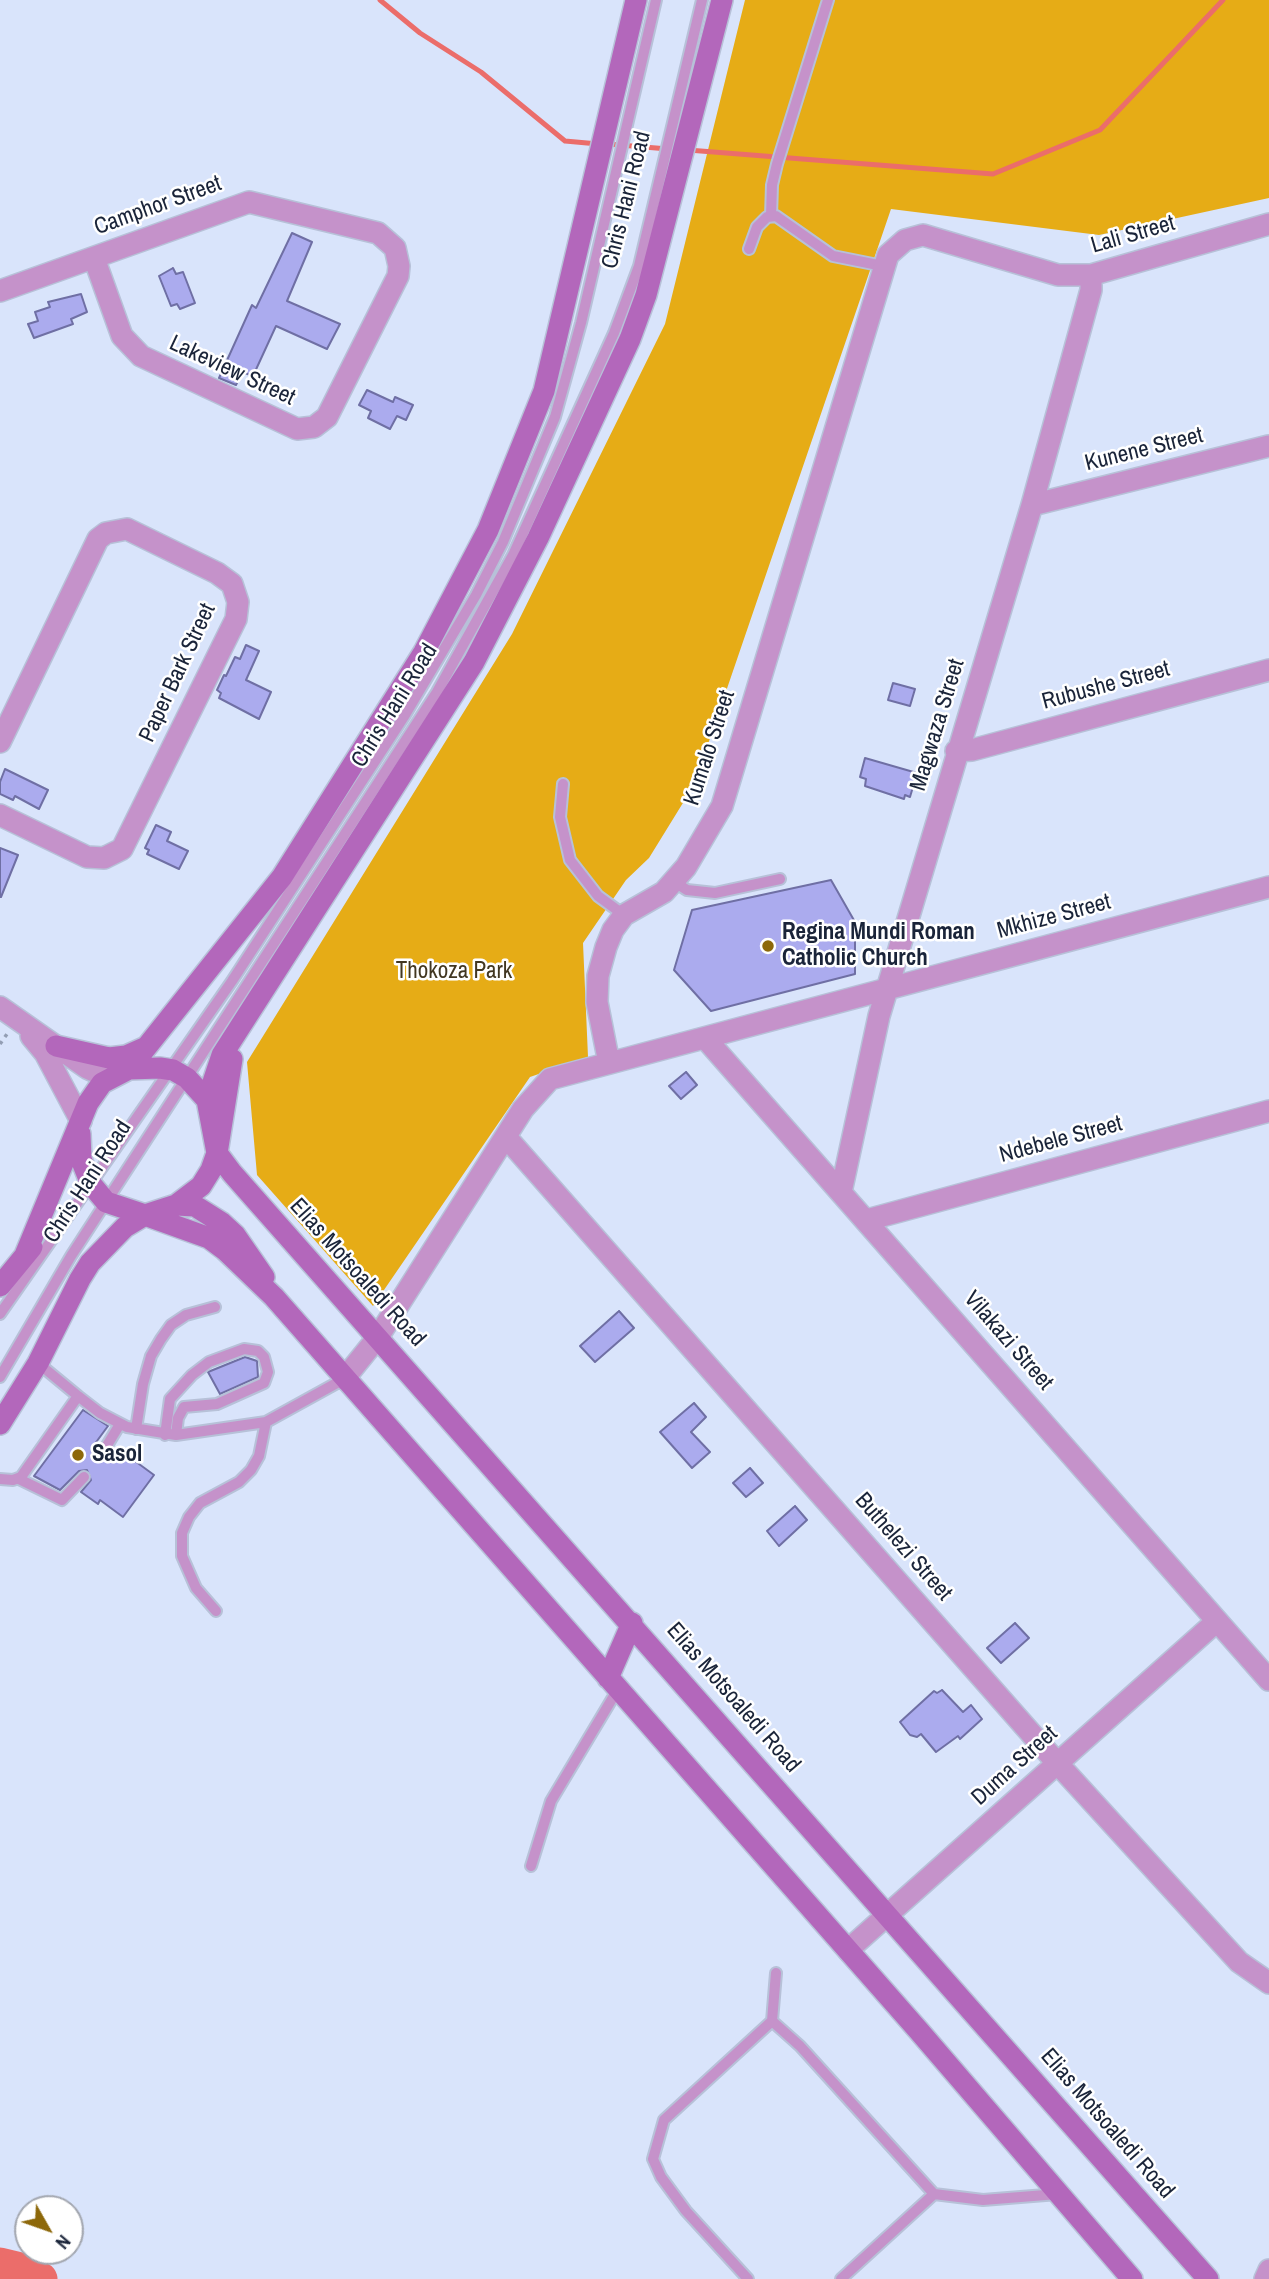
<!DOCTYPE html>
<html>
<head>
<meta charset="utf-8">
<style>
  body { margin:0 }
  #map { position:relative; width:1269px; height:2279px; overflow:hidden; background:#d9e4fb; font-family:"Archivo Narrow",sans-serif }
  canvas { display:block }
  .north { position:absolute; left:14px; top:2195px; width:70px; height:70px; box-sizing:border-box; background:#fff; border:2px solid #a3a7b0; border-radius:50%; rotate:130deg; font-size:19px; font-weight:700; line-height:28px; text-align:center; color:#1a2439 }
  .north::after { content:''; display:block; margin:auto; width:24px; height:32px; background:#8d680a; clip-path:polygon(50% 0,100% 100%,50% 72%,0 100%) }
</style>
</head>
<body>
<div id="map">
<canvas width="1269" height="2279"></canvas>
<div class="north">N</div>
</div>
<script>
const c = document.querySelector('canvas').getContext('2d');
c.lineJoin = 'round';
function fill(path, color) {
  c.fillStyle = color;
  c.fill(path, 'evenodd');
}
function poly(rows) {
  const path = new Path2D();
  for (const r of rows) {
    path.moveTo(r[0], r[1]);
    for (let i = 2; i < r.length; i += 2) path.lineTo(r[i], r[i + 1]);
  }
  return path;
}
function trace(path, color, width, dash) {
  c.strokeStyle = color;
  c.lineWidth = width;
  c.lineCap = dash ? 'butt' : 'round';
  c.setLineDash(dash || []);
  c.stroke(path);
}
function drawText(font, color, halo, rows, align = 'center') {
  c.font = font + ' "Archivo Narrow",sans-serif';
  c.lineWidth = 5;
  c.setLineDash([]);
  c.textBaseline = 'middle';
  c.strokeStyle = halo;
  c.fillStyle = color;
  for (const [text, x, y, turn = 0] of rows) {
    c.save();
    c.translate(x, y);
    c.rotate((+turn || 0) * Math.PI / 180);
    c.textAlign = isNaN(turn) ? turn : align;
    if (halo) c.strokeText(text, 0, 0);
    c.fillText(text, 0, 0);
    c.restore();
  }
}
const green = poly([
  [745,0,1269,0,1269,198,1099,235,891,209,694,785,649,858,626,880,583,943,588,1057,530,1077,373,1306,257,1175,247,1062,512,634,665,324]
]);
const stream = poly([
  [380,0,420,33,481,72,565,141,598,144],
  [608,144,668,149],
  [688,150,993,174,1100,130,1223,0]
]);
const river = poly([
  [0,2264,25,2270,41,2279]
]);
const building = poly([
  [292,233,312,242,287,301,340,324,327,349,276,326,253,376,242,372,236,385,219,378,252,305,256,308,292,233],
  [173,268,176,274,183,272,195,303,180,309,177,304,171,306,159,276,173,268],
  [81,294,87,312,71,319,73,324,34,338,28,324,38,321,35,312,50,307,48,302,81,294],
  [367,390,393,402,395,397,413,405,406,420,397,416,390,429,368,418,371,411,359,405,367,390],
  [246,645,259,651,246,680,271,692,259,719,219,698,221,693,217,690,224,675,226,676,235,657,240,659,246,645],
  [893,683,915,689,910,706,888,700,893,683],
  [865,758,917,773,910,797,905,795,904,799,865,786,866,779,860,777,865,758],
  [5,769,48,790,39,809,15,796,13,800,0,794,0,782,5,769],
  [156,825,171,832,167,841,188,851,179,869,147,854,149,850,145,848,156,825],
  [0,848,18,855,1,897,0,897,0,848],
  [831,880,855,922,855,974,711,1011,674,970,692,910,831,880],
  [686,1072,697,1085,681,1099,669,1086,686,1072],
  [619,1311,634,1328,595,1362,580,1346,619,1311],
  [245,1357,257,1361,258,1377,220,1394,208,1372,245,1357],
  [694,1403,706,1417,691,1432,710,1452,692,1468,660,1432,694,1403],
  [83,1410,108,1426,94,1445,98,1458,110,1456,118,1462,124,1453,154,1475,123,1517,100,1500,98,1504,81,1492,91,1480,87,1470,79,1471,60,1490,34,1476,83,1410],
  [750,1468,763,1483,746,1497,733,1483,750,1468],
  [795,1506,807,1520,779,1546,767,1531,795,1506],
  [1015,1623,1029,1638,1001,1663,987,1648,1015,1623],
  [942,1690,963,1712,971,1705,982,1719,960,1739,958,1736,936,1752,921,1734,917,1737,910,1735,900,1722,934,1691,937,1693,942,1690]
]);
const path = poly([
  [0,1044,7,1034]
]);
const service = poly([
  [771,216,772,185,777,164,828,0],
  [749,249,757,227,767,217,776,216,833,256,883,266],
  [563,784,560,817,570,860,598,896,624,915],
  [673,881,687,890,715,893,780,879],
  [0,1314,232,981,405,715,476,595,503,542,555,417,581,323,656,0],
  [0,1377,71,1256,437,692,513,555,614,333,639,266,702,0],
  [78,1396,100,1413,127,1427,176,1435,266,1422,344,1379],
  [136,1429,143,1384,151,1356,161,1339,171,1325,186,1315,215,1307],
  [165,1435,170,1399,192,1375,209,1362,244,1349,258,1351,264,1357,268,1372,264,1383,217,1404,184,1407,178,1418,176,1435],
  [103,1452,120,1424],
  [0,1479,13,1480,21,1477,78,1396,38,1363],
  [19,1479,62,1500,84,1477],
  [216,1611,196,1588,182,1556,182,1533,189,1517,200,1503,239,1482,251,1470,259,1456,266,1422],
  [531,1866,551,1801,618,1689],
  [776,1973,772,2021,800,2046,934,2194,983,2200,1058,2194],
  [748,2279,686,2211,661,2177,653,2159,664,2120,772,2021],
  [841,2279,934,2194]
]);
const minor = poly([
  [0,291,249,202,378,233,395,248,399,266,398,276,327,417,314,427,297,429,141,356,122,336,94,258],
  [1032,505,1269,446],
  [0,742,98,539,106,533,127,529,217,573,232,584,238,602,236,619,122,849,104,858,87,857,0,815],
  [956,751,972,750,1269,670],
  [0,1007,87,1068,109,1078],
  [31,1036,45,1053,81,1121],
  [705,1038,1269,1680],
  [609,1063,597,1002,598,976,606,947,613,930,624,915,664,892,686,867,722,806,888,255,905,240,923,235,1058,275,1091,275,1269,224],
  [506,1137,1058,1764,1239,1962,1269,1983],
  [841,1192,879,1016,1032,505,1091,290,1091,275],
  [867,1220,1269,1111],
  [344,1379,378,1337,523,1109,550,1079,1269,887],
  [848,1950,1217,1621],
  [1265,2279,1269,2270]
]);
const secondary = poly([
  [56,1046,109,1058,126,1056,144,1048],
  [129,1069,282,877,424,652,488,530,544,391,636,0],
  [207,1100,222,1055,474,662,538,538,630,339,646,295,722,0],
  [80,1134,81,1159,91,1184,106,1202,145,1215,176,1205,201,1186,211,1170,217,1153,232,1059],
  [176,1205,195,1206,222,1223,235,1235,264,1277],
  [25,1255,88,1103,102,1083,129,1069,160,1068,173,1070,187,1078,207,1100,217,1153,232,1173,1208,2279],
  [0,1286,32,1247],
  [0,1424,38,1363,80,1279,90,1263,125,1227,145,1215,209,1238,225,1250,274,1297,919,2031,1132,2279],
  [608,1678,632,1623]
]);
const markers = [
  [768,946,7,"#8d680a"],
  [78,1455,7,"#8d680a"]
];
const streetNames = [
  ["Chris Hani Road",627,200,-76],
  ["Camphor Street",158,206,-20],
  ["Lali Street",1133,235,-16],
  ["Lakeview Street",232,371,25],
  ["Kunene Street",1144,450,-14],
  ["Paper Bark Street",178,673,-65],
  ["Rubushe Street",1106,686,-15],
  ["Chris Hani Road",395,706,-58],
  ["Magwaza Street",938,725,-73],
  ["Kumalo Street",710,748,-72],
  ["Mkhize Street",1054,917,-15],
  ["Ndebele Street",1061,1140,-15],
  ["Chris Hani Road",88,1182,-57],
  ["Elias Motsoaledi Road",357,1273,48],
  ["Vilakazi Street",1008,1341,49],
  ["Buthelezi Street",903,1547,49],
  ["Elias Motsoaledi Road",733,1698,49],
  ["Duma Street",1015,1766,-42],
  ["Elias Motsoaledi Road",1107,2124,49]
];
const poiNames = [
  ["Regina Mundi Roman",782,933],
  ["Catholic Church",782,959],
  ["Sasol",92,1455]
];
const parkNames = [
  ["Thokoza Park",454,972]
];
fill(green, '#e6ac16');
trace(stream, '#eb6d6a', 5);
trace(river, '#eb6d6a', 33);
fill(building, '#ababee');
trace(building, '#6f6fa4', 2);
trace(service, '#b7c1d8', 14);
trace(minor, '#b7c1d8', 24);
trace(secondary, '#b7c1d8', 24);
trace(path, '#939eb4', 3.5, [3.5, 5]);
trace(service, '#c592ca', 10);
trace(minor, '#c592ca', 21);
trace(secondary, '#b367bb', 21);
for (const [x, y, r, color] of markers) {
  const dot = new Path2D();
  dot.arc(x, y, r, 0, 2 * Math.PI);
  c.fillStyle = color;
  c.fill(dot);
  trace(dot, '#fff', 2.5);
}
drawText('23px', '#1a2439', '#fff', streetNames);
drawText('bold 23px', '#1a2439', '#fff', poiNames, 'left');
drawText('23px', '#423721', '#fff', parkNames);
</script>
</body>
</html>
